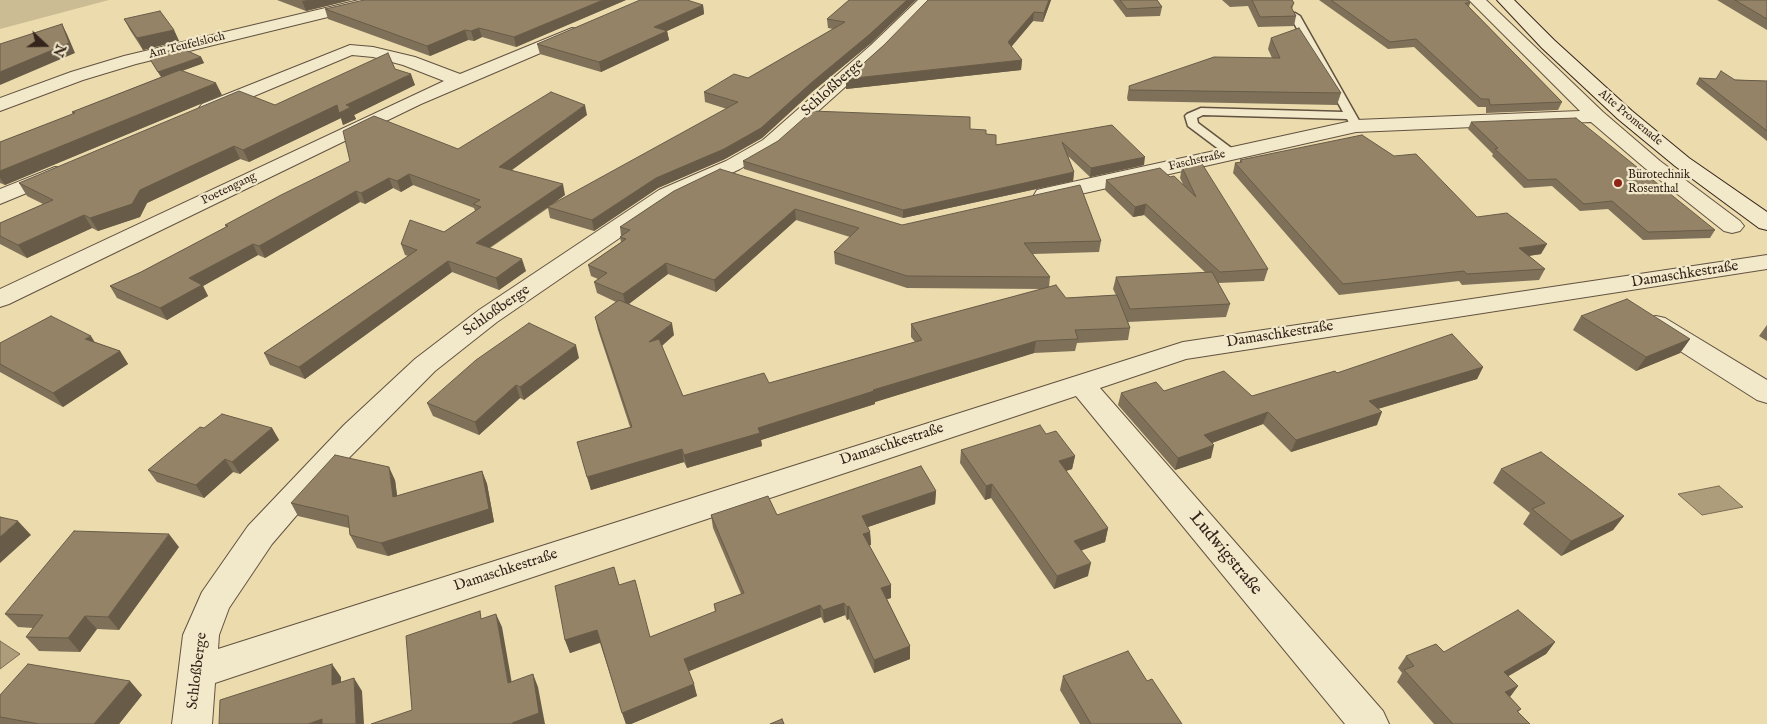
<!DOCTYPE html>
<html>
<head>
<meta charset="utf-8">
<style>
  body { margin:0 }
  #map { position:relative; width:1767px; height:724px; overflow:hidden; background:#ebdbad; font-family:"IM FELL English",serif }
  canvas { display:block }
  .north { position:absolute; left:20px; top:20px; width:50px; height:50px; -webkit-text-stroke:4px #f2e8ca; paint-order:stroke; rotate:111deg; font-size:14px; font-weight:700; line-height:20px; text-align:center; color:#35241b }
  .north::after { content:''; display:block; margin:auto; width:18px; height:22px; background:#35241b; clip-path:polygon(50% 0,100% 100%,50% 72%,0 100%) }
</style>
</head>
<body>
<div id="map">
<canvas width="1767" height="724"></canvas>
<div class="north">N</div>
</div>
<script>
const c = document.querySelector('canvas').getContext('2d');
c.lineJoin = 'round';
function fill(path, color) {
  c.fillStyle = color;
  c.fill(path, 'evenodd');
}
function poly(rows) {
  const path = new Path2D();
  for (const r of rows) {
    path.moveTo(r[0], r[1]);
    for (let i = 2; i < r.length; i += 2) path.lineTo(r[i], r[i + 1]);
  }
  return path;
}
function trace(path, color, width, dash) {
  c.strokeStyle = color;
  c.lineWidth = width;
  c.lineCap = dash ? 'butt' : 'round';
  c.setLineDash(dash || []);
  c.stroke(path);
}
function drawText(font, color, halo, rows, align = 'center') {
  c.font = font + ' "IM FELL English",serif';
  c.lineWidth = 4.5;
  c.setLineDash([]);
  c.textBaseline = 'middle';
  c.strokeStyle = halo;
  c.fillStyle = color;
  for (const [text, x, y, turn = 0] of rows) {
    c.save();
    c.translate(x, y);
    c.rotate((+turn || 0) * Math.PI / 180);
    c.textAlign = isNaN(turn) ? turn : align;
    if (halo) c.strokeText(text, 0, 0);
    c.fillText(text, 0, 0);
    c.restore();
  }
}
const green = poly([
  [0,0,109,0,0,29]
]);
const water = poly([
  [1719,486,1743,507,1702,515,1678,494,1719,486],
  [0,641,20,654,0,669,0,641]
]);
const service = poly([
  [1295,13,1300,16,1361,124,1355,128,1351,126,1347,119,1203,115,1197,118,1198,123,1238,153,1236,156,1228,156,1188,126,1185,116,1187,114,1201,108,1343,112,1290,16,1295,13]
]);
const minor = poly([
  [359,0,387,0,385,3,136,64,83,80,0,111,0,98,71,72,124,56,359,0],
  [918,0,935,0,883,53,777,148,740,169,675,200,497,322,435,371,326,481,272,544,229,608,219,635,218,649,1183,342,1767,255,1767,269,1186,359,1100,388,1383,711,1389,724,1345,724,1076,396,215,683,212,724,172,724,183,635,202,592,248,526,344,425,415,359,479,310,659,190,726,161,763,140,871,45,918,0],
  [1469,0,1486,0,1603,112,1660,161,1740,221,1744,226,1740,231,1732,233,1724,231,1646,169,1591,122,1356,132,1045,202,1037,200,1034,195,1037,190,1045,188,1356,120,1580,111,1469,0],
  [572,28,578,29,580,33,578,37,421,104,9,304,0,307,0,289,444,81,403,65,373,57,352,55,216,112,202,112,199,108,202,104,350,45,373,47,415,57,460,74,572,28],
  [55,167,63,168,66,173,63,178,0,204,0,189,55,167],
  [1656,316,1665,318,1767,380,1767,403,1757,400,1647,330,1643,324,1647,318,1656,316]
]);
const secondary = poly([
  [1497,0,1514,0,1554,40,1632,111,1689,158,1767,212,1767,230,1759,228,1675,166,1618,119,1542,48,1497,0]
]);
const wall = poly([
  [277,0,351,0,306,11],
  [626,0,516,47,482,37,474,41,468,40,430,56,328,19,325,9],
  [849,0,916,0,870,44,812,92,762,138,725,159,658,188,594,231,550,218,548,208,490,248,526,271,499,290,452,272,305,379,270,365,264,353,408,256,405,255,401,244,444,232,475,211,474,208,413,185,401,192,393,188,365,204,360,202,265,258,258,255,203,286,208,296,167,320,117,298,110,286,141,272,226,227,225,225,458,149,587,115,512,170,565,195,550,206,727,109,705,102,704,92,748,78,833,29,828,28,827,19],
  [1051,0,1043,22,1033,21,1011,47,1022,60,1021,70,846,89,846,79,884,45],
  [1113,0,1157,0,1162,7,1160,16,1126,17],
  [1222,0,1292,0,1294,3,1292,9,1296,16,1294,26,1258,27,1248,6,1230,7],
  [1319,0,1467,0,1470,3,1469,7,1562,102,1558,110,1486,113,1486,107,1478,107,1414,47,1388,49],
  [1717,0,1767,0,1767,30],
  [703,5,704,14,667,31,669,40,601,72,540,54,537,44],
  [124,19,174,30,179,41,143,50,130,30],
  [1271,38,1341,93,1337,105,1128,101,1127,98,1129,86,1272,58,1268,49],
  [148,56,201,57,204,63,182,71,222,95,5,185,0,183,0,142,73,114,72,112,161,77],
  [395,69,415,85,354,115,356,119,343,125,341,118,249,162,240,159,147,203,140,217,98,231,92,228,27,258,0,244,0,223,43,204,27,196,19,183,275,105],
  [1699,78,1767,81,1767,141,1696,84],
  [1471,122,1715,230,1710,238,1643,240,1608,209,1580,211,1552,186,1524,188,1492,156,1493,154,1468,129],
  [1112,125,1144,165,1090,177,1068,156,1074,172,1073,181,903,218,744,169,743,161,970,129,986,134,996,145],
  [1240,160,1477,217,1541,254,1529,256,1545,269,1539,280,1462,285,1459,281,1339,295,1233,173,1235,163,1240,162],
  [1182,167,1268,269,1264,281,1218,283,1230,304,1226,317,1128,322,1130,328,1128,340,1077,343,1075,351,1034,353,875,402,875,404,761,440,762,446,687,468,684,462,591,490,577,442,630,427,598,330,595,317,616,302,597,293,594,282,598,279,591,276,588,265,621,242,620,237,621,236,620,227,674,191,902,225,1101,241,1099,252,1033,254,1050,277,1049,287,1066,298,1116,295,1113,289,1116,277,1206,273,1144,215,1133,217,1105,190,1106,180,1170,177,1183,184,1180,178],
  [796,220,850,237,834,252,835,264,907,288,1042,289,911,324,911,337,915,342,769,383,683,396,662,346,674,335,629,304,668,274,716,292],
  [1581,316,1690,339,1680,353,1636,371,1573,330],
  [1767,325,1767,341,1759,336],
  [95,342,120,351,128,364,63,407,0,372,0,343],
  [579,358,524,400,520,398,479,435,433,416,427,403],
  [1483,367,1477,379,1378,409,1377,425,1291,452,1263,424,1212,443,1211,458,1175,470,1118,405,1121,393,1164,391,1252,396,1337,373],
  [204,428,272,428,279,440,240,474,233,472,204,498,157,482,148,470],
  [1046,434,1075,456,1072,469,1066,471,1108,528,1105,542,1081,550,1088,576,1054,589,991,498,985,500,960,463,961,450],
  [1501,469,1624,516,1613,530,1561,556,1523,524,1530,513,1493,483],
  [482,471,487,484,494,522,388,556,357,548,350,535,349,528,298,516,291,503,395,480,397,496],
  [936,491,935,504,868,527,870,532,871,545,869,545,891,585,891,598,887,599,910,646,910,659,874,673,849,619,847,620,845,615,824,623,821,617,689,671,697,696,631,724,626,724,600,643,570,653,565,640,619,585,650,637,715,612,714,604,741,594,713,528,711,515,777,515],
  [179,547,119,630,97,629,80,652,39,651,26,637,33,628,18,627,5,614],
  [1555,642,1546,654,1508,676,1518,686,1510,697,1521,709,1518,712,1530,724,1434,724,1397,682,1402,673,1398,668,1406,656],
  [1063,676,1147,681,1182,724,1080,724,1060,690],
  [0,695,142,695,119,724,0,724]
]);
const shadedWall = poly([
  [308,0,351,0,306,11,302,1],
  [603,0,626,0,516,47,514,37],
  [907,0,916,0,870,44,812,92,762,138,725,159,658,188,594,231,592,220,656,178,811,83],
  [1049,0,1051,0,1043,22,1044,13],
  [703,5,704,14,667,31,669,40,601,72,599,62,654,27],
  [1034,12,1033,21,1007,52,1008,42],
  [62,24,67,34,75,53,0,85,0,72],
  [479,28,482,37,474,41,471,31],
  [174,30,179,41,143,50,137,38],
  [465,30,468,40,430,56,427,46],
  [201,57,204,63,162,78,158,72],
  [1022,60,1021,70,846,89,846,79],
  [411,74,415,85,354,115,356,119,343,125,341,118,249,162,243,150,337,105,346,105],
  [216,83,222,95,5,185,0,178,0,171],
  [585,105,587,115,502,177,499,167],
  [234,146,240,159,147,203,140,217,98,231,90,218,140,190],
  [1145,157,1144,165,1090,177,1091,168],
  [1074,172,1073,181,903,218,903,210],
  [409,174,413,185,401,192,397,181],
  [389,178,393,188,365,204,361,193],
  [563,184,565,195,480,254,476,243],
  [356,191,360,202,265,258,259,246],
  [1146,204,1144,215,1133,217,1135,207],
  [795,209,796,220,716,292,714,280],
  [84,215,92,228,27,258,18,245],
  [253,244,258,255,203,286,208,296,167,320,160,308,189,278],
  [1547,244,1541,254,1513,258,1519,248],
  [522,259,526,271,499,290,496,278],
  [448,261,452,272,305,379,299,367],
  [666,263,668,274,626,306,623,294],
  [672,323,674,335,652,354,649,342],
  [91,336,99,349,85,339],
  [1690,339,1680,353,1636,371,1646,357],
  [1036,341,1034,353,875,402,875,404,761,440,762,446,687,468,684,455,758,428,873,390],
  [576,345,579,358,524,400,520,387],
  [120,351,128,364,63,407,53,393],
  [1483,367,1477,379,1364,413,1369,401],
  [516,385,520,398,479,435,475,422],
  [1268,412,1263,424,1201,447,1204,435],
  [1382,412,1377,425,1291,452,1296,440],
  [272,428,279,440,240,474,232,462],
  [1214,445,1211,458,1175,470,1178,458],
  [682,449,684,462,591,490,587,477],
  [1075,456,1072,469,1056,474,1059,461],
  [225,459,233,472,204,498,196,485],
  [389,467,395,480,399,510,393,497],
  [482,471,487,484,494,522,388,556,381,543],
  [992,484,991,498,985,500,986,486],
  [936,491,935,504,862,529,862,516],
  [1624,516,1613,530,1561,556,1571,541],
  [18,521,31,535,0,563,0,537],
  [1108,528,1105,542,1072,554,1074,541],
  [870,532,871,545,864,547,863,534],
  [169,534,179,547,119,630,108,617],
  [1091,563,1088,576,1054,589,1057,576],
  [891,585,891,598,881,601,881,588],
  [844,603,845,615,824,623,823,610],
  [820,605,821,617,687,672,684,659],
  [849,606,849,619,847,620,847,607],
  [496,614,502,627,514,695,508,683],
  [85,616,97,629,80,652,68,638],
  [597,630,601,642,570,653,565,640],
  [1555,642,1546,654,1495,684,1504,672],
  [910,646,910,659,874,673,874,660],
  [332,664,341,677,341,698,332,685],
  [533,674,538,687,545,724,512,724],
  [354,678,362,691,364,724,356,724],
  [130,681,142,695,119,724,94,724],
  [694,684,697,696,631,724,626,724,622,713],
  [1518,686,1509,698,1505,692],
  [322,719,325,724,308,724]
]);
const building = poly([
  [364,0,603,0,514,37,479,28,471,31,465,30,427,46,325,9,364,0],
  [640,0,687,0,703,5,654,27,667,31,599,62,537,44,640,0],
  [849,0,907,0,870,34,811,83,761,128,724,149,656,178,592,220,547,207,738,102,704,92,734,74,748,78,845,22,827,19,849,0],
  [928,0,1049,0,1044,13,1034,12,1008,42,1022,60,846,79,884,45,928,0],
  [1120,0,1157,0,1162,7,1127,9,1120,0],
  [1252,0,1292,0,1294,3,1291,7,1296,16,1260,17,1252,0],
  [1331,0,1467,0,1470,3,1465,3,1562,102,1490,105,1489,99,1481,99,1416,39,1390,42,1331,0],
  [1735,0,1767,0,1767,19,1735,0],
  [160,11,174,30,137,38,124,19,160,11],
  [62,24,69,43,0,72,0,44,62,24],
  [1299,28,1341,93,1130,90,1129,86,1214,57,1280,58,1271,38,1299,28],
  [181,48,201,57,158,72,148,56,181,48],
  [388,53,395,69,411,74,346,105,351,107,339,113,337,105,243,150,234,146,140,190,132,204,90,218,84,215,18,245,0,236,0,223,53,200,19,183,239,91,275,105,388,53],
  [180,70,216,83,0,171,0,142,75,113,72,112,180,70],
  [1721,71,1735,80,1767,81,1767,131,1699,78,1716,79,1721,71],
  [551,92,585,105,499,167,563,184,476,243,522,259,496,278,448,261,299,367,264,353,417,250,401,244,410,220,444,232,481,207,473,204,480,200,409,174,397,181,389,178,361,193,356,191,259,246,253,244,189,278,202,285,160,308,110,286,141,272,228,226,225,225,281,195,350,161,343,131,374,116,458,149,551,92],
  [812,111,970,117,970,129,986,130,986,134,996,135,996,145,1112,125,1145,157,1091,168,1062,142,1074,172,903,210,743,161,778,141,812,111],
  [1576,118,1715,230,1648,232,1612,201,1584,204,1556,179,1528,180,1495,149,1498,148,1471,122,1576,118],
  [1362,135,1394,156,1416,154,1477,217,1507,213,1547,244,1519,248,1545,269,1467,274,1464,271,1343,284,1235,163,1242,162,1240,160,1362,135],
  [1199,159,1268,269,1220,272,1146,204,1135,207,1106,180,1160,168,1170,177,1174,176,1196,197,1182,167,1199,159],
  [720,169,902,225,1080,185,1101,241,1024,243,1050,277,907,276,834,252,859,228,795,209,714,280,666,263,623,294,594,282,607,273,588,265,626,239,620,237,630,230,620,227,674,191,720,169],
  [1212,272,1230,304,1130,309,1116,277,1212,272],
  [1056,285,1066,298,1117,295,1130,328,1075,330,1078,339,1036,341,873,390,874,391,758,428,760,433,684,455,682,449,587,477,577,442,632,427,595,317,619,300,672,323,649,342,659,339,683,396,764,373,769,383,922,340,911,324,1056,285],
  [1627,299,1690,339,1646,357,1581,316,1627,299],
  [51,316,91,336,85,339,120,351,53,393,0,364,0,343,51,316],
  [529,323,576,345,520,387,516,385,475,422,427,403,476,360,529,323],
  [1452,334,1483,367,1369,401,1382,412,1296,440,1268,412,1204,435,1214,445,1178,458,1121,393,1156,382,1164,391,1224,371,1252,396,1335,371,1337,373,1452,334],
  [222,414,272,428,232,462,225,459,196,485,148,470,200,427,204,428,222,414],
  [1040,425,1046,434,1056,431,1075,456,1059,461,1108,528,1074,541,1091,563,1057,576,992,484,986,486,961,450,1040,425],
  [1541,452,1624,516,1571,541,1532,509,1545,503,1501,469,1541,452],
  [335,455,389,467,393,497,482,471,489,509,381,543,350,535,348,516,291,503,335,455],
  [921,466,936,491,862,516,870,532,863,534,891,585,881,588,910,646,874,660,849,606,847,607,844,603,823,610,820,605,684,659,694,684,622,713,597,630,565,640,555,586,614,567,619,585,635,580,650,637,716,611,714,604,744,593,711,515,768,496,777,515,921,466],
  [0,517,18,521,0,537,0,517],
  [74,531,169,534,108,617,85,616,68,638,26,637,43,615,5,614,74,531],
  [1518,610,1555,642,1504,672,1518,686,1505,692,1521,709,1517,711,1530,724,1453,724,1404,670,1414,666,1406,656,1436,644,1444,652,1518,610],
  [480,611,481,619,496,614,508,683,533,674,539,713,512,723,512,724,371,724,412,710,406,636,480,611],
  [1128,651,1147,681,1152,679,1182,724,1091,724,1063,676,1128,651],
  [28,664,130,681,94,724,39,724,0,717,0,695,28,664],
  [332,664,332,685,354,678,356,724,322,724,322,719,308,724,219,724,220,700,332,664],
  [782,719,784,724,770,724,782,719]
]);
const markers = [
  [1618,183,5,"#8f2418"]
];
const farStreetnames = [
  ["Am Teufelsloch",187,46,-14],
  ["Alte Promenade",1630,118,40],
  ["Faschstraße",1197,161,-13],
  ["Poetengang",229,189,-26]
];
const farPoinames = [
  ["Bürotechnik",1628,176],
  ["Rosenthal",1628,190]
];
const streetNames = [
  ["Schloßberge",833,88,-42],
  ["Damaschkestraße",1685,275,-9],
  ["Schloßberge",497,311,-35],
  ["Damaschkestraße",1280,335,-9],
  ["Damaschkestraße",892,445,-18],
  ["Damaschkestraße",506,571,-18],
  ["Schloßberge",198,671,-83]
];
const nearStreetnames = [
  ["Ludwigstraße",1225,554,50]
];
fill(green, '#ccbc94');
fill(water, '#ad9d7b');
trace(water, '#7d6d55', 1);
trace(service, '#625240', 3);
trace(minor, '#625240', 2);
trace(secondary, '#35241b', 2);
fill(service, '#f2e8ca');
fill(minor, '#f2e8ca');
fill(secondary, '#f2e8ca');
fill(wall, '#7f7159');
fill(shadedWall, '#685c48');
fill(building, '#948367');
trace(building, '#685c48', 1);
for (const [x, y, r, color] of markers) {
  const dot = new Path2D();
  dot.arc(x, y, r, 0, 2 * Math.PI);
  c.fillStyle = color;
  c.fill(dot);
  trace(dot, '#f2e8ca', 2);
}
drawText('12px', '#35241b', '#f2e8ca', farStreetnames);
drawText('12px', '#35241b', '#f2e8ca', farPoinames, 'left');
drawText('15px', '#35241b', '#f2e8ca', streetNames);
drawText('18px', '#35241b', '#f2e8ca', nearStreetnames);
</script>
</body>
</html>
